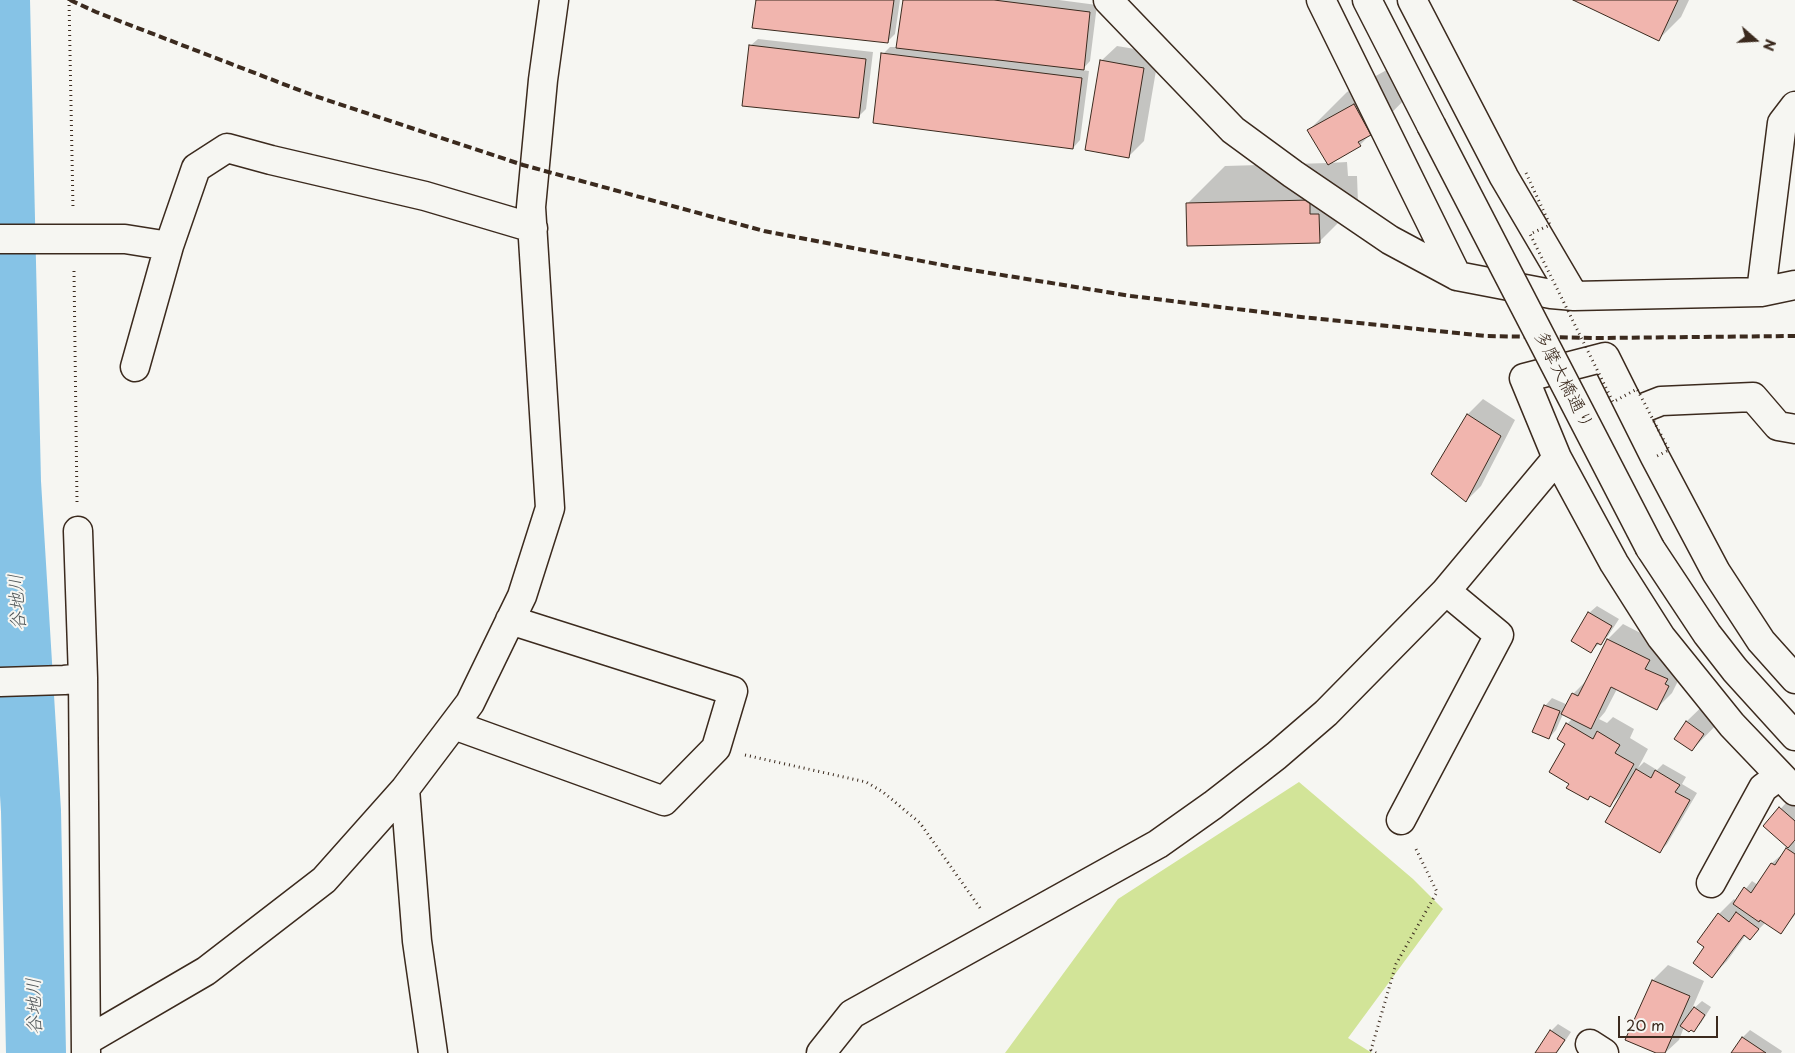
<!DOCTYPE html>
<html>
<head>
<meta charset="utf-8">
<style>
  body { margin:0 }
  #map { position:relative; width:1795px; height:1053px; overflow:hidden; background:#f6f6f2; font-family:"Playpen Sans",sans-serif }
  canvas { display:block }
  .north { position:absolute; left:1730px; top:15px; width:50px; height:50px; -webkit-text-stroke:4px #f6f6f2; paint-order:stroke; rotate:109deg; font-size:14px; font-weight:700; line-height:20px; text-align:center; color:#3b2a1e }
  .north::after { content:''; display:block; margin:auto; width:18px; height:22px; background:#3b2a1e; clip-path:polygon(50% 0,100% 100%,50% 72%,0 100%) }
  .scale { position:absolute; left:1618px; top:1016px; width:100px; height:22px; box-sizing:border-box; border:2px solid #3b2a1e; border-top:0; padding-left:6px; font-size:15px; line-height:18px; white-space:nowrap; color:#3b2a1e; -webkit-text-stroke:4px #f6f6f2; paint-order:stroke }
</style>
</head>
<body>
<div id="map">
<canvas width="1795" height="1053"></canvas>
<div class="north">N</div>
<div class="scale">20 m</div>
</div>
<script>
const c = document.querySelector('canvas').getContext('2d');
c.lineJoin = 'round';
function fill(path, color) {
  c.fillStyle = color;
  c.fill(path, 'evenodd');
}
function poly(rows) {
  const path = new Path2D();
  for (const r of rows) {
    path.moveTo(r[0], r[1]);
    for (let i = 2; i < r.length; i += 2) path.lineTo(r[i], r[i + 1]);
  }
  return path;
}
function trace(path, color, width, dash) {
  c.strokeStyle = color;
  c.lineWidth = width;
  c.lineCap = dash ? 'butt' : 'round';
  c.setLineDash(dash || []);
  c.stroke(path);
}
function drawText(font, color, halo, rows, align = 'center') {
  c.font = font + ' "Playpen Sans","Klee One",sans-serif';
  c.lineWidth = 4;
  c.setLineDash([]);
  c.textBaseline = 'middle';
  c.strokeStyle = halo;
  c.fillStyle = color;
  for (const [text, x, y, turn = 0] of rows) {
    c.save();
    c.translate(x, y);
    c.rotate((+turn || 0) * Math.PI / 180);
    c.textAlign = isNaN(turn) ? turn : align;
    if (halo) c.strokeText(text, 0, 0);
    c.fillText(text, 0, 0);
    c.restore();
  }
}
const green = poly([
  [1299,782,1413,879,1443,909,1348,1038,1372,1053,1005,1053,1118,899]
]);
const shadow = poly([
  [757,0,900,0,895,34,887,42],
  [904,0,1059,0,1097,5,1090,61,1082,70,1089,71,1080,140,1073,148,883,54,890,47,897,47],
  [1575,0,1689,0,1681,17,1658,40],
  [758,39,873,52,866,109,859,116,750,46],
  [1117,46,1159,53,1144,141,1129,156,1101,61],
  [1392,67,1409,95,1360,145,1329,163,1347,162,1348,176,1357,176,1358,203,1320,241,1187,204,1225,166,1328,163,1309,130,1347,92],
  [1483,399,1515,420,1481,486,1466,501,1432,474,1468,414],
  [1597,606,1619,619,1608,636,1591,651,1589,613],
  [1623,624,1664,645,1683,671,1672,693,1657,708,1617,689,1605,712,1599,719,1607,723,1613,717,1634,729,1630,738,1648,749,1638,768,1644,762,1657,770,1663,764,1686,777,1682,784,1697,793,1667,844,1660,851,1622,793,1609,806,1570,783,1566,744,1567,724,1573,718,1563,714,1556,730,1549,738,1545,706,1552,698,1568,705,1573,694,1588,679,1608,639],
  [1715,694,1720,721,1692,750,1686,722],
  [1795,793,1795,839,1794,841,1795,842,1795,915,1781,932,1766,922,1750,938,1746,935,1727,961,1712,976,1706,947,1719,914,1734,899,1736,901,1752,881,1758,885,1772,863,1780,856,1781,857,1789,847,1765,826],
  [1668,965,1704,981,1691,1011,1702,1001,1711,1007,1701,1023,1694,1030,1684,1027,1679,1040,1665,1053,1659,1053,1653,980],
  [1558,1024,1571,1032,1557,1053,1537,1053,1551,1031],
  [1750,1030,1782,1051,1781,1053,1732,1053,1743,1037]
]);
const river = poly([
  [0,0,11,482,31,811,36,1053]
]);
const building = poly([
  [756,0,894,0,888,43,752,28,756,0],
  [903,0,994,0,1090,12,1084,70,896,48,903,0],
  [1573,0,1678,0,1659,41,1573,0],
  [749,45,866,59,859,118,742,106,749,45],
  [881,53,1082,78,1073,149,873,123,881,53],
  [1100,60,1144,68,1129,158,1085,150,1100,60],
  [1354,104,1371,135,1358,142,1361,146,1328,165,1307,130,1354,104],
  [1310,200,1310,214,1319,214,1320,243,1187,246,1186,203,1310,200],
  [1467,414,1501,436,1466,502,1431,474,1467,414],
  [1588,612,1612,626,1601,645,1597,643,1591,653,1571,641,1588,612],
  [1607,639,1650,660,1645,669,1668,679,1665,684,1669,686,1657,710,1611,687,1591,729,1561,714,1572,693,1578,696,1607,639],
  [1544,705,1560,711,1549,739,1532,732,1544,705],
  [1686,721,1704,734,1692,751,1674,739,1686,721],
  [1566,723,1593,739,1597,731,1620,745,1615,753,1634,764,1610,807,1590,796,1588,800,1566,788,1569,784,1549,772,1565,744,1557,739,1566,723],
  [1636,769,1651,778,1655,770,1680,785,1675,792,1690,800,1660,853,1605,822,1636,769],
  [1779,807,1795,821,1795,840,1788,848,1763,826,1779,807],
  [1786,848,1795,854,1795,913,1781,934,1760,920,1759,922,1733,904,1744,887,1751,893,1771,863,1775,865,1786,848],
  [1736,912,1759,929,1750,940,1744,935,1712,978,1693,963,1704,947,1697,942,1718,913,1729,922,1736,912],
  [1652,980,1690,996,1665,1053,1656,1053,1625,1040,1652,980],
  [1694,1007,1705,1015,1694,1032,1691,1030,1689,1032,1680,1026,1694,1007],
  [1550,1030,1565,1040,1556,1053,1535,1053,1550,1030],
  [1742,1037,1766,1053,1731,1053,1742,1037]
]);
const path = poly([
  [69,0,73,209],
  [74,271,77,502],
  [745,755,866,782,883,792,920,823,980,908],
  [1376,1053,1371,1050,1396,964,1437,892,1415,847]
]);
const minor = poly([
  [1108,0,1233,130,1293,174,1390,240,1457,276,1551,294,1574,296,1761,292,1795,285],
  [1321,0,1457,276],
  [1412,0,1504,177,1574,296],
  [0,239,125,239,169,246,196,168,227,148,271,160,425,196,533,228],
  [1761,292,1782,123,1795,106],
  [135,367,169,246],
  [1633,412,1661,401,1753,397,1778,426,1795,429],
  [78,531,83,678,86,1053],
  [1795,679,1761,641,1716,572,1655,457,1605,357,1524,378,1557,458,1614,563,1661,637,1732,725,1795,791],
  [0,682,64,680,83,678],
  [454,725,664,801,716,748,733,691,510,620],
  [405,789,417,941,433,1053],
  [1401,820,1499,635,1446,591],
  [1711,883,1763,788,1779,776],
  [86,1041,206,971,324,880,405,789,470,703,522,596,550,508,531,207,543,80,554,0],
  [1590,1044,1604,1053],
  [821,1053,852,1014,1158,844,1213,805,1276,756,1326,713,1446,591,1557,458]
]);
const major = poly([
  [1367,0,1431,125],
  [1650,548,1707,634,1735,670,1795,736]
]);
const rail = poly([
  [70,0,96,12,312,95,523,165,764,231,953,267,1131,296,1301,317,1486,336,1597,338,1795,336]
]);
const pathBridge = poly([
  [1526,173,1550,225,1530,234,1613,402,1637,389,1669,450,1655,457]
]);
const majorBridge = poly([
  [1431,125,1650,548]
]);
const streetNames = [
  ["多摩大橋通り",1563,380,63]
];
const waterNames = [
  ["谷地川",18,602,-93],
  ["谷地川",35,1006,-91]
];
fill(green, '#d2e498');
fill(shadow, '#0003');
trace(river, '#86c3e6', 60);
fill(building, '#f1b5ae');
trace(building, '#3b2a1e', 1);
trace(minor, '#3b2a1e', 31);
trace(major, '#3b2a1e', 31);
trace(path, '#3b2a1e', 3, [1, 4]);
trace(minor, '#f6f6f2', 28);
trace(major, '#f6f6f2', 28);
trace(rail, '#3b2a1e', 4, [8, 4]);
trace(majorBridge, '#3b2a1e', 31, []);
trace(pathBridge, '#3b2a1e', 3, [1, 4]);
trace(majorBridge, '#f6f6f2', 28);
drawText('18px', '#3b2a1e', '#f6f6f2', streetNames);
drawText('italic 19px', '#52585a', '#f6f6f2', waterNames);
</script>
</body>
</html>
